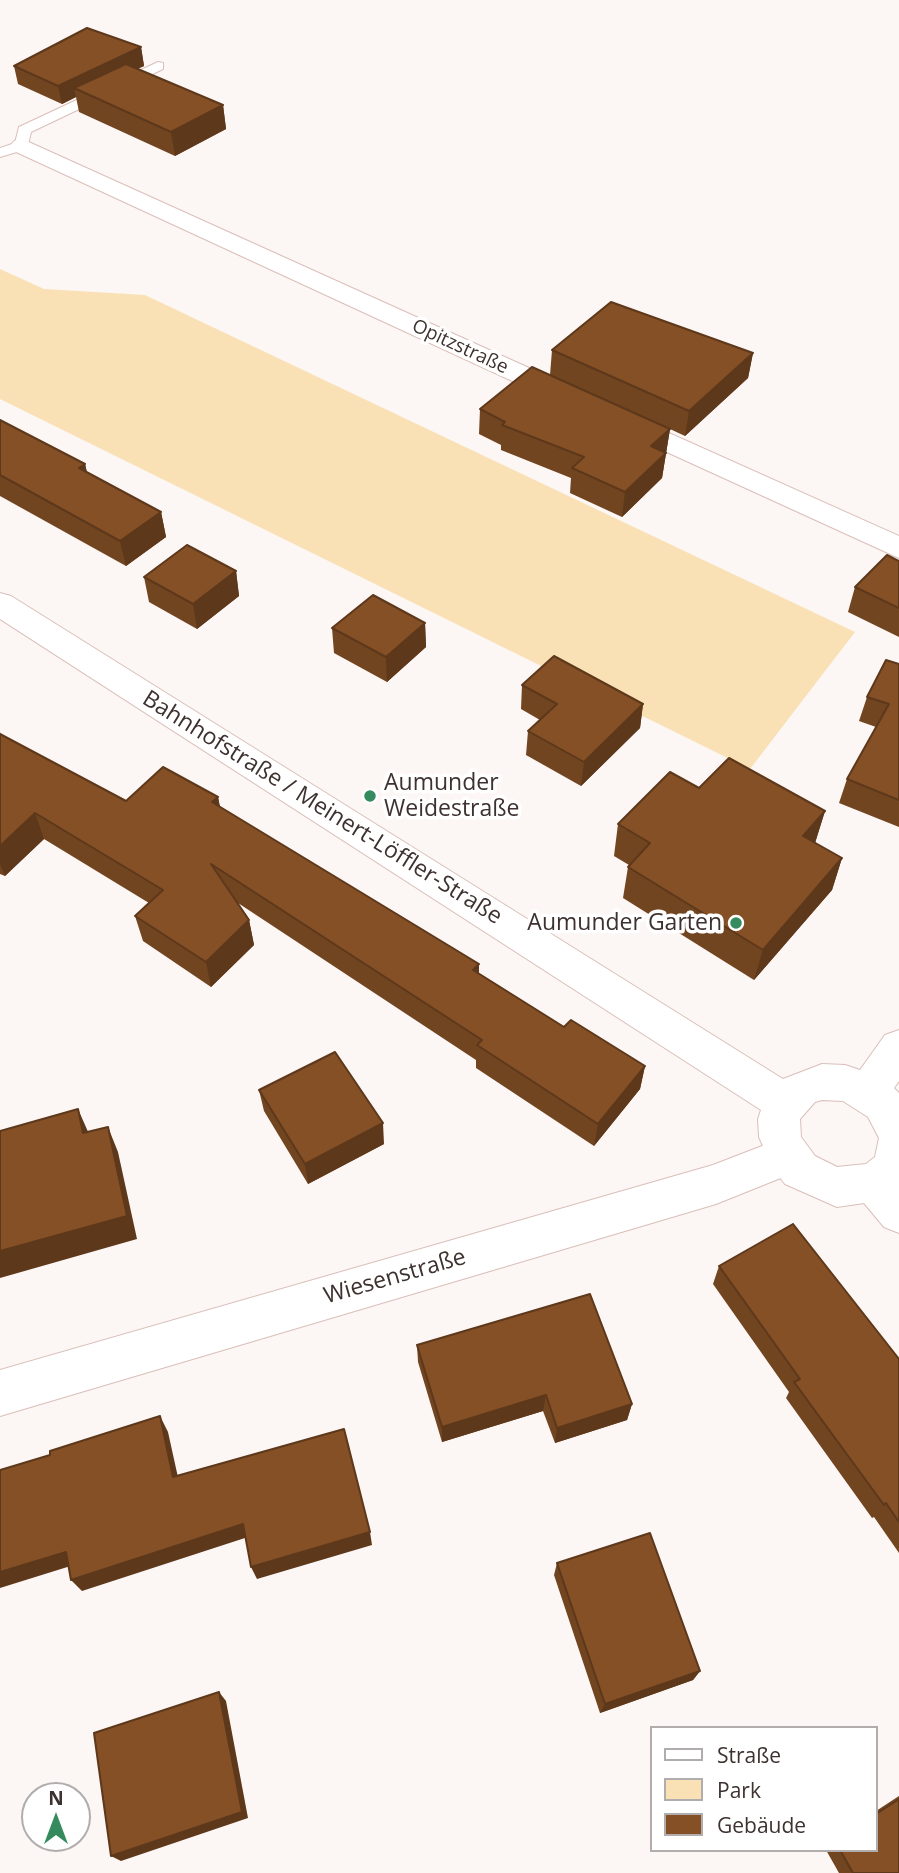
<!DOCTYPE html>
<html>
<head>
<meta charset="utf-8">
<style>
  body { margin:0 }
  #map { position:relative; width:899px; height:1873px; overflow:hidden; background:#fcf6f5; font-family:"Open Sans",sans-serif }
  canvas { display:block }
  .legend { position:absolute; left:650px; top:1726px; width:228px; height:126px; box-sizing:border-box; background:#fff; border:2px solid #b1adac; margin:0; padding:9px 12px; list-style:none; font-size:21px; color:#3d3230 }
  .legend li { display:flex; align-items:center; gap:14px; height:35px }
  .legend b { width:35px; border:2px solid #b1adac }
  .north { position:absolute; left:21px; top:1782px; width:70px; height:70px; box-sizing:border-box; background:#fff; border:2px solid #b1adac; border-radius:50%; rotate:0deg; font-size:19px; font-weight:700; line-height:28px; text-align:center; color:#3d3230 }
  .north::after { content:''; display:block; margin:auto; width:24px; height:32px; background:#358a5e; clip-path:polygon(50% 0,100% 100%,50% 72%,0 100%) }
</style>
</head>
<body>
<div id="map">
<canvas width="899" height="1873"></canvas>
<ul class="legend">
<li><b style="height:9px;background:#fff"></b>Straße</li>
<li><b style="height:19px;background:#f9e1b5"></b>Park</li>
<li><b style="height:19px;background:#855026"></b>Gebäude</li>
</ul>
<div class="north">N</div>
</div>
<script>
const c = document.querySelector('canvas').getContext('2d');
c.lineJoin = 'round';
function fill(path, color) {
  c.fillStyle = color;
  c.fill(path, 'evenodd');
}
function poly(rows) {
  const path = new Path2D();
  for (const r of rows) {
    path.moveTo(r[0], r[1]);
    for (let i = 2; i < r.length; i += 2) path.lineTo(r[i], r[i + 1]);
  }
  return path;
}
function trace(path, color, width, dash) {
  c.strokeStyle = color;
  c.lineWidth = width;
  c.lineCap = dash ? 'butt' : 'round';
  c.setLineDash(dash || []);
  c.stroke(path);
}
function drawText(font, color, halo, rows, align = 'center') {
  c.font = font + ' "Open Sans",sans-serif';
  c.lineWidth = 7;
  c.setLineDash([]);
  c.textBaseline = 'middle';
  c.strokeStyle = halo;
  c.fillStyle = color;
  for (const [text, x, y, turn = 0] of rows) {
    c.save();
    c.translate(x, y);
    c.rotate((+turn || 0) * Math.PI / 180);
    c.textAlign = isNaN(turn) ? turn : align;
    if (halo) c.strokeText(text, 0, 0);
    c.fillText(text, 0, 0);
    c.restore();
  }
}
const green = poly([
  [0,269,44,289,145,295,855,632,750,769,0,399]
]);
const lane = poly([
  [158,62,163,63,163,69,31,132,27,149,0,157,0,148,15,143,19,127,158,62]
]);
const street = poly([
  [22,139,580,391,584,397,580,403,570,405,560,403,14,151,10,146,14,141,22,139],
  [622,412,899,536,899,558,612,427,608,421,612,415,622,412],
  [788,1136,803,1141,809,1155,803,1169,716,1204,0,1416,0,1370,713,1165,788,1136]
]);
const secondary = poly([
  [0,593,11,596,783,1079,822,1064,845,1065,860,1070,885,1035,899,1030,899,1081,894,1088,899,1093,899,1233,884,1227,864,1203,837,1207,785,1184,773,1169,759,1137,758,1119,761,1110,0,619,0,593],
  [822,1100,843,1101,868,1117,879,1138,875,1157,866,1164,837,1167,815,1156,801,1137,800,1119,815,1102,822,1100]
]);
const wall = poly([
  [141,47,144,66,137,69,223,105,226,129,175,156,79,112,76,97,62,104,18,84,14,66],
  [552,350,753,353,748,378,685,436,670,429,662,478,622,517,570,493,571,478,501,450,501,445,479,434,480,409,550,375],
  [0,420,85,464,87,473,161,512,166,537,126,566,0,496],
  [899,561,899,637,848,612,855,587],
  [236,571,239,596,197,629,149,602,144,577],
  [425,623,426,647,387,682,334,653,332,628],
  [899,664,899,827,839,803,847,779,876,727,859,721,867,697],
  [522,685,643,704,640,728,581,786,526,755,528,731,540,720,521,709],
  [0,732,1,735,126,801,218,797,220,807,479,964,479,973,564,1027,645,1066,640,1089,594,1146,476,1068,476,1060,238,903,249,920,254,945,211,987,143,941,135,916,149,903,44,839,5,876,0,874],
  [699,788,825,811,815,843,842,858,832,890,754,980,623,898,628,867,629,865,614,856,618,824],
  [259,1090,384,1144,308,1184,264,1111],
  [719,1266,899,1359,899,1553,874,1517,872,1518,786,1398,789,1392,713,1284],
  [417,1345,632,1404,627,1420,555,1443,543,1411,442,1442,418,1362],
  [557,1563,700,1671,693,1680,600,1713,554,1575],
  [899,1796,899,1873,839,1873,826,1850,876,1850,876,1811]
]);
const shadedWall = poly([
  [141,47,144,66,85,93,74,88,76,97,62,104,58,86],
  [223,105,226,129,175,156,171,132],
  [753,353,748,378,685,436,689,411],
  [670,429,662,478,622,517,625,492,651,446],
  [85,464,91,489,79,468],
  [161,512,166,537,126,566,120,541],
  [236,571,239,596,197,629,193,604],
  [425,623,426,647,387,682,386,657],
  [643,704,640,728,581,786,584,762],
  [218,797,223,824,212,802],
  [825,811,815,843,803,836],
  [35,813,44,839,5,876,0,864,0,846],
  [842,858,832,890,754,980,763,950],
  [249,920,254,945,211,987,206,962],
  [479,964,478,988,473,970],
  [645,1066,640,1089,594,1146,598,1124],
  [78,1109,89,1134,83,1133],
  [383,1123,384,1144,308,1184,305,1164],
  [108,1127,118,1152,137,1239,0,1278,0,1251],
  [546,1395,543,1411,442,1442,442,1427],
  [632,1404,627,1420,555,1443,557,1428],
  [160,1416,168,1432,181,1491,173,1477],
  [243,1524,248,1537,82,1591,71,1580],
  [370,1532,372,1545,257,1579,251,1567],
  [66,1552,77,1564,0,1588,0,1572],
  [700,1671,693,1680,600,1713,605,1704],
  [219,1692,226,1701,248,1818,121,1861,111,1856]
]);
const building = poly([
  [87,28,141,47,58,86,14,66,87,28],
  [126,64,223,105,171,132,74,88,126,64],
  [611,302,753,353,689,411,552,350,611,302],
  [532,367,670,429,651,446,666,453,625,492,572,468,584,457,502,425,505,422,480,409,532,367],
  [0,420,85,464,79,468,161,512,120,541,0,475,0,420],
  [187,545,236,571,193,604,144,577,187,545],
  [887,555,899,561,899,608,855,587,887,555],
  [373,595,425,623,386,657,332,628,373,595],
  [554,656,643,704,584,762,528,731,557,704,522,685,554,656],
  [886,660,899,664,899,800,847,779,889,704,867,697,886,660],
  [0,734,126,801,163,767,218,797,212,802,479,964,473,970,564,1027,571,1020,645,1066,598,1124,477,1045,482,1040,211,864,249,920,206,962,135,916,163,890,35,813,0,846,0,734],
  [729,758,825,811,803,836,842,858,763,950,628,867,650,843,618,824,670,772,699,788,729,758],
  [335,1052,383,1123,305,1164,259,1090,335,1052],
  [78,1109,83,1133,108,1127,127,1216,0,1251,0,1131,78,1109],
  [793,1224,899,1359,899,1522,886,1503,884,1505,794,1382,800,1379,719,1266,793,1224],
  [590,1294,632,1404,557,1428,546,1395,442,1427,417,1345,590,1294],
  [160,1416,173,1477,344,1429,370,1532,251,1567,243,1524,71,1580,66,1552,0,1572,0,1470,50,1455,50,1451,160,1416],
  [650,1533,700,1671,605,1704,557,1563,650,1533],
  [219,1692,242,1812,111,1856,94,1733,219,1692],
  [899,1799,899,1873,853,1873,840,1850,876,1850,876,1814,899,1799]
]);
const markers = [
  [370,796,7,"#358a5e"],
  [736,923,7,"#358a5e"]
];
const farStreetnames = [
  ["Opitzstraße",460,347,25]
];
const poiNames = [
  ["Aumunder",384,783],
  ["Weidestraße",384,809],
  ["Aumunder Garten",722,923,"right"]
];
const streetNames = [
  ["Bahnhofstraße / Meinert-Löffler-Straße",322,808,32],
  ["Wiesenstraße",395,1277,-16]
];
fill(green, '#f9e1b5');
trace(lane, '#dabfb9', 2);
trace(street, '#dabfb9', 2);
trace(secondary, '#dabfb9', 2);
fill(lane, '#fff');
fill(street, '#fff');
fill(secondary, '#fff');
fill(wall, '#724521');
fill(shadedWall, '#5d381b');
fill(building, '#855026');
trace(building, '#5d381b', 2);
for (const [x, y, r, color] of markers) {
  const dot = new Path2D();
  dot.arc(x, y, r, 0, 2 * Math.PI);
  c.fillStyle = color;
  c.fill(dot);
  trace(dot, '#fff', 2.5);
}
drawText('19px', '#3d3230', '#fff', farStreetnames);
drawText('23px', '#3d3230', '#fff', poiNames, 'left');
drawText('23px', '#3d3230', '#fff', streetNames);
</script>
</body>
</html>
